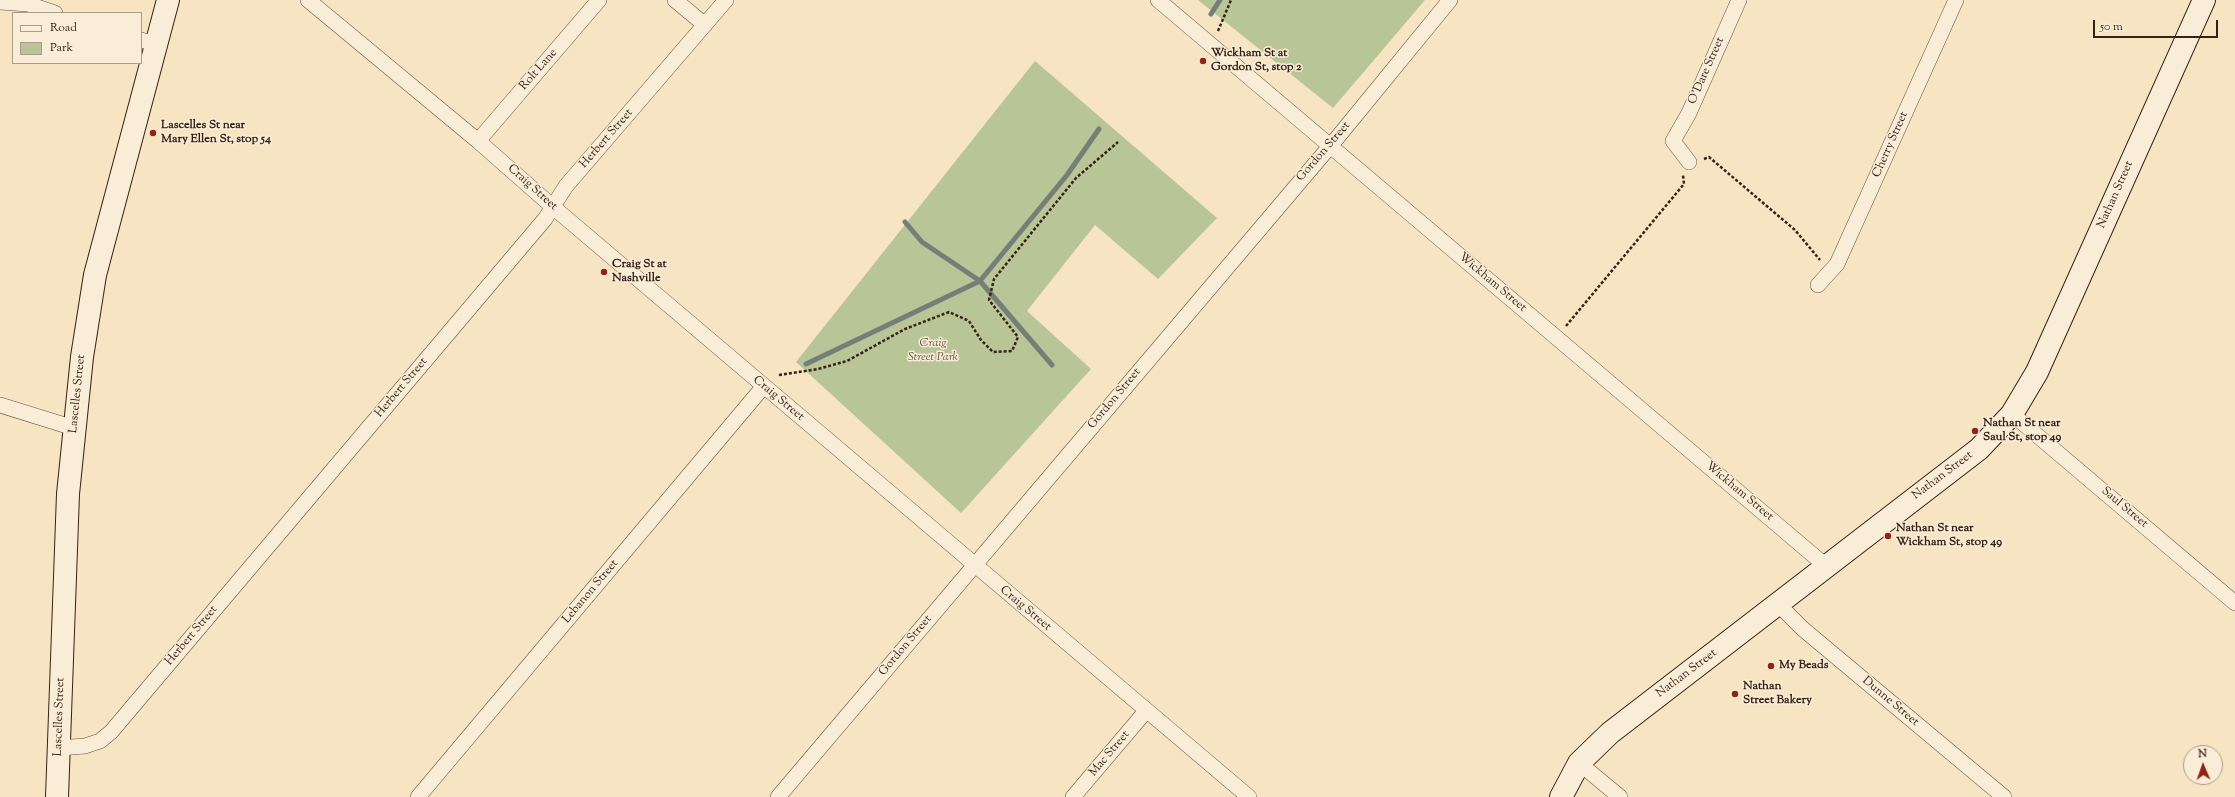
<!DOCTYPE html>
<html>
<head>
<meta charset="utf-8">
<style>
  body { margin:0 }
  #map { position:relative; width:2235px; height:797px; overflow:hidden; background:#f7e4c2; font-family:"Sorts Mill Goudy",serif }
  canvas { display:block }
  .legend { position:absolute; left:12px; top:12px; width:130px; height:52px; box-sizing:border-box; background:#faedd7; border:1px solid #ac9b89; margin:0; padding:5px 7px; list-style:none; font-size:12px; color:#372115 }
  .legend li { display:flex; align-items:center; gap:8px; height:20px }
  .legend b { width:20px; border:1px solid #ac9b89 }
  .north { position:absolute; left:2183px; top:745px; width:40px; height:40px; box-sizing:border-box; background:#faedd7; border:1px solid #ac9b89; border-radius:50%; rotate:358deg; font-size:11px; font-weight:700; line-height:16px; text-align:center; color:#372115 }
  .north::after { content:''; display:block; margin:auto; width:14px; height:18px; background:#8f2418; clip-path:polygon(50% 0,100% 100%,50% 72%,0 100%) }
  .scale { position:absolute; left:2093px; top:20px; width:125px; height:18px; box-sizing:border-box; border:2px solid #372115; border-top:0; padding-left:5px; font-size:12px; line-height:14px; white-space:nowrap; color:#372115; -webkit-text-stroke:3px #faedd7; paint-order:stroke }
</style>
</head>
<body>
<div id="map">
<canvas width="2235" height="797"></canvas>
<ul class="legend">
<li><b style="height:5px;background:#faedd7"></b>Road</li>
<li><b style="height:11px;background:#b8c597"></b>Park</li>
</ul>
<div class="north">N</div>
<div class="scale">50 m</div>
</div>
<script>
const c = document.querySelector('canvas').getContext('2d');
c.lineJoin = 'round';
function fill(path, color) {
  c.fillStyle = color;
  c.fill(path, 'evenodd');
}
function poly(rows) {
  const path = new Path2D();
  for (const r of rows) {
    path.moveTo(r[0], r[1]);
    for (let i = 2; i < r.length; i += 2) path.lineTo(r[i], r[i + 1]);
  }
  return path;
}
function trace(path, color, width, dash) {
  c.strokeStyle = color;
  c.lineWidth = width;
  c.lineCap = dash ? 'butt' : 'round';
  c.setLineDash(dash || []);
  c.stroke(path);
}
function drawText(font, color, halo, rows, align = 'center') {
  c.font = font + ' "Sorts Mill Goudy",serif';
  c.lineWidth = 3;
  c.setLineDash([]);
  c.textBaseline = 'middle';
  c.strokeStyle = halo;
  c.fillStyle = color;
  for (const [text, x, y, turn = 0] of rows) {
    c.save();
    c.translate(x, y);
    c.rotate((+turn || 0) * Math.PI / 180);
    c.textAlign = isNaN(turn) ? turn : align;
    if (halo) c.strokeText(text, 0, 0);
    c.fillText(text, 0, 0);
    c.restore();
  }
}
const green = poly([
  [1198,0,1425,0,1333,108],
  [1035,61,1217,218,1158,279,1095,225,1027,311,1091,369,961,513,796,362]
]);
const stream = poly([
  [1211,14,1220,0],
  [905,222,922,242,980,281,1052,365],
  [806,364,980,281,1067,175,1099,129]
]);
const path = poly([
  [1218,31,1231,0],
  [1704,159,1709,157,1795,230,1820,260],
  [1566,326,1684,184,1683,175],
  [779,375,818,369,847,361,905,329,949,312,969,321,981,340,993,352,1012,351,1018,337,989,300,994,279,1076,178,1118,142]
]);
const street = poly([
  [308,0,478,141,553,207,1249,797],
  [675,0,705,25],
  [1158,0,1826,566],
  [0,2,28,4,55,13],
  [141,40,156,44],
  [478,141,599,0],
  [1689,162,1673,141,1689,113,1739,0],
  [1818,285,1837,264,1956,0],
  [0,405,74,428],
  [2012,414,2235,603],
  [1778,604,1803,629,2004,797],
  [59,748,85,746,100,741,111,732,545,219,566,186,726,0],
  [1579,763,1620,797],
  [418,797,764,386],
  [778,797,1337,138,1450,0],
  [1073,797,1146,711]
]);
const secondary = poly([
  [57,797,68,494,82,357,95,275,168,0],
  [1561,797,1579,763,1610,733,1979,449,2012,414,2037,372,2204,0]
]);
const markers = [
  [1203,61,4,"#8f2418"],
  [153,133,4,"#8f2418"],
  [604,272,4,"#8f2418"],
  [1975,431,4,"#8f2418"],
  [1888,536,4,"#8f2418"],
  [1771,666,4,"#8f2418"],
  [1735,694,4,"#8f2418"]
];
const poiNames = [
  ["Wickham St at",1211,54],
  ["Gordon St, stop 2",1211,68],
  ["Lascelles St near",161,126],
  ["Mary Ellen St, stop 54",161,140],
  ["Craig St at",612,265],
  ["Nashville",612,279],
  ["Nathan St near",1983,424],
  ["Saul St, stop 49",1983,438],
  ["Nathan St near",1896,529],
  ["Wickham St, stop 49",1896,543],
  ["My Beads",1779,666],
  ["Nathan",1743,687],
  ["Street Bakery",1743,701]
];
const streetNames = [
  ["Rolt Lane",539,70,-49],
  ["O'Dare Street",1707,71,-66],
  ["Herbert Street",607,139,-49],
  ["Cherry Street",1891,145,-66],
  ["Gordon Street",1324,152,-49],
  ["Craig Street",532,188,42],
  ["Nathan Street",2116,195,-66],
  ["Wickham Street",1492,283,40],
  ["Herbert Street",402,388,-50],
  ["Lascelles Street",78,394,-84],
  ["Craig Street",778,399,40],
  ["Gordon Street",1115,399,-50],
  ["Nathan Street",1943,476,-37],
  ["Wickham Street",1739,492,40],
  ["Saul Street",2124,508,40],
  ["Lebanon Street",591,592,-50],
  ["Craig Street",1025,609,40],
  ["Herbert Street",192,636,-50],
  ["Gordon Street",906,646,-50],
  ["Nathan Street",1687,674,-37],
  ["Dunne Street",1890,702,40],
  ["Lascelles Street",60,717,-88],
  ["Mac Street",1110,754,-50]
];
const parkNames = [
  ["Craig",933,344],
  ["Street Park",933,358]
];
fill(green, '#b8c597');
trace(stream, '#757f78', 5);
trace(street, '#675240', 16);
trace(secondary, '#372115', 24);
trace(path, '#372115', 2.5, [3, 2]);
trace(street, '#faedd7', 15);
trace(secondary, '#faedd7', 22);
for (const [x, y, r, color] of markers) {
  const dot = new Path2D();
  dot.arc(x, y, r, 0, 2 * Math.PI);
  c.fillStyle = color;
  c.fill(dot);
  trace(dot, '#faedd7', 1.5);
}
drawText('bold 12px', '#372115', '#faedd7', poiNames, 'left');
drawText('12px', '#372115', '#faedd7', streetNames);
drawText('italic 12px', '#5e523c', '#faedd7', parkNames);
</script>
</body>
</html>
